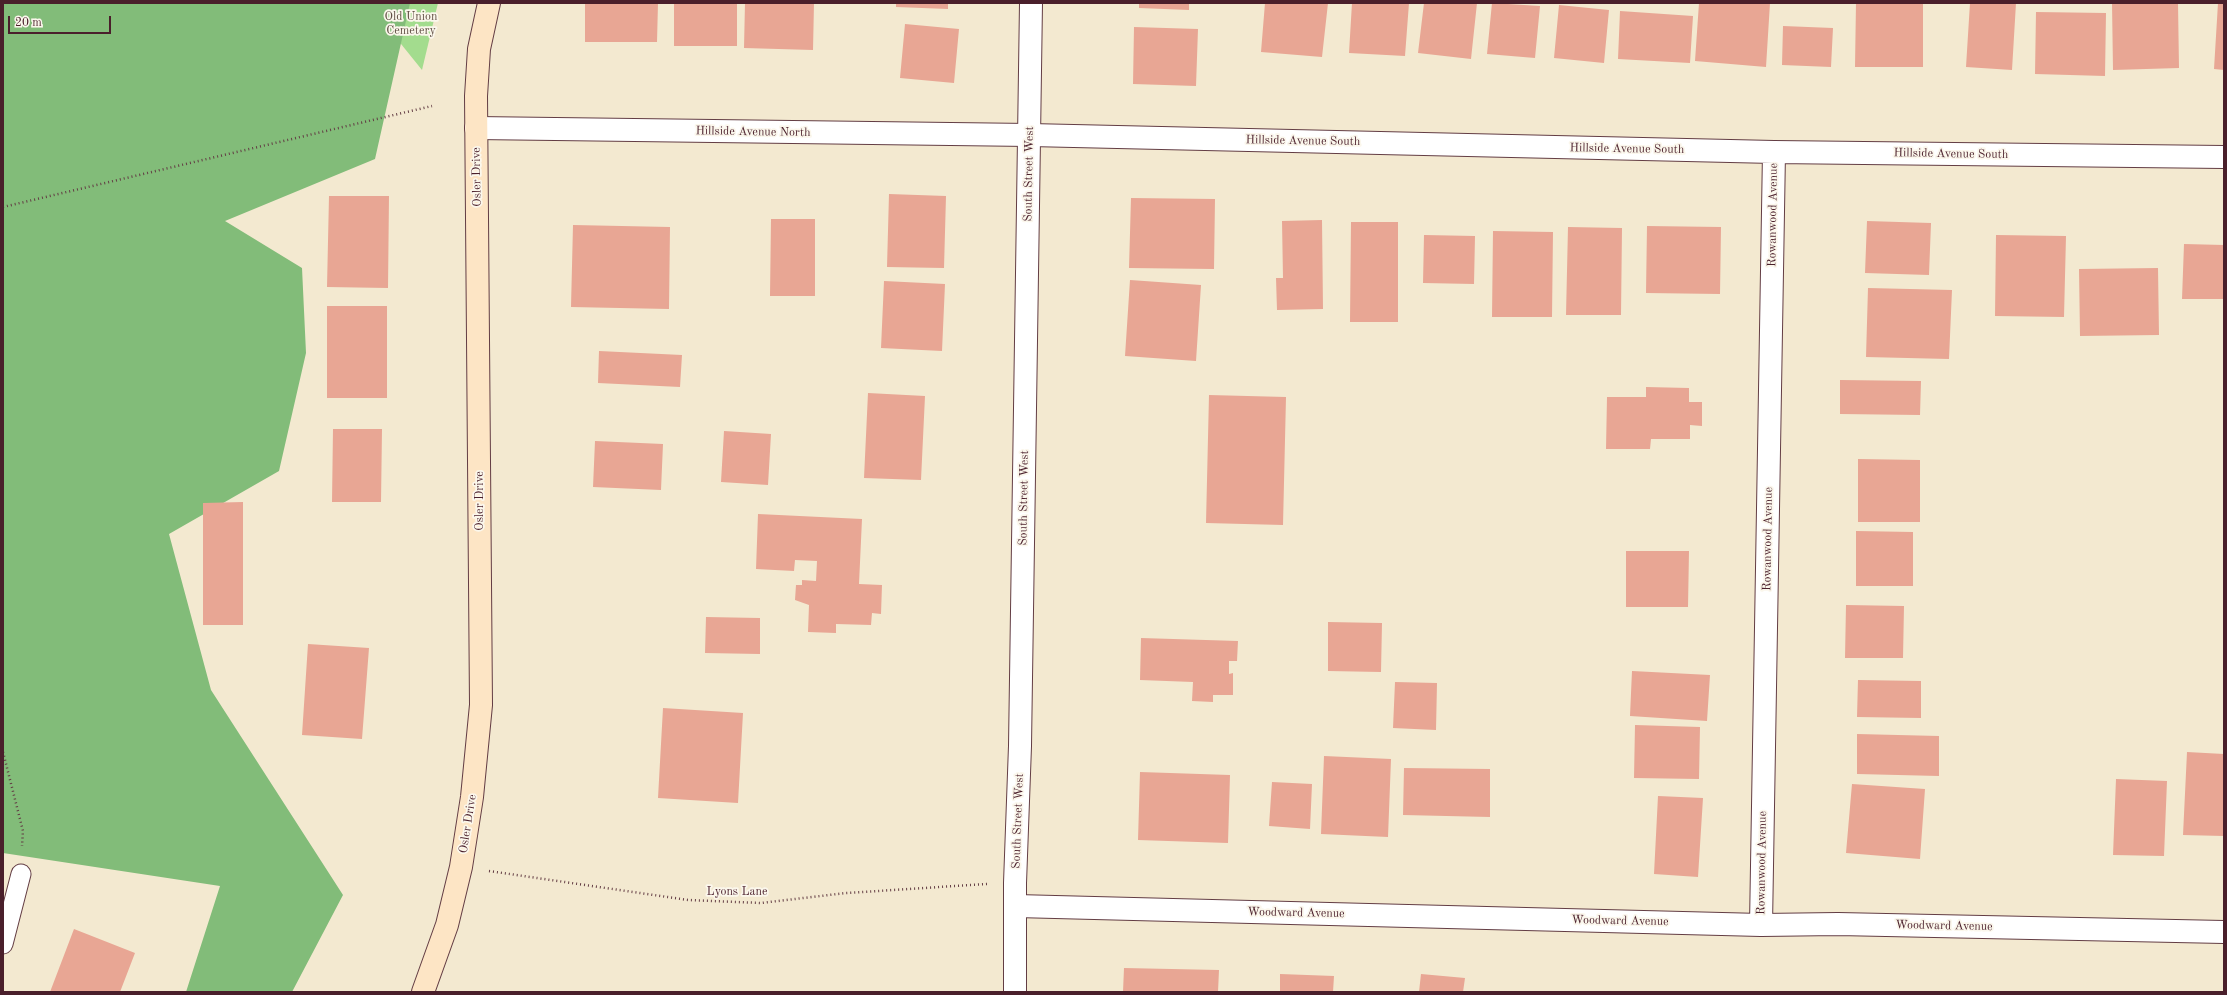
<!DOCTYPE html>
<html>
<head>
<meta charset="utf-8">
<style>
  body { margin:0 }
  #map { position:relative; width:2227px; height:995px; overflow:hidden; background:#f3e9d0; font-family:"Old Standard TT",serif }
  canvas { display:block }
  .frame { position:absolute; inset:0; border:4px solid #4a1f2b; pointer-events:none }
  .scale { position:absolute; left:8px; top:16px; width:103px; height:18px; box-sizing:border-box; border:2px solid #4a1f2b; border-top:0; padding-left:5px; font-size:12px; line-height:14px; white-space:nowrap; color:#4a1f2b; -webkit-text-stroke:3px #fbf7ec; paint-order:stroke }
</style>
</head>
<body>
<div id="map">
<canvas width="2227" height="995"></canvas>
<div class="frame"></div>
<div class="scale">20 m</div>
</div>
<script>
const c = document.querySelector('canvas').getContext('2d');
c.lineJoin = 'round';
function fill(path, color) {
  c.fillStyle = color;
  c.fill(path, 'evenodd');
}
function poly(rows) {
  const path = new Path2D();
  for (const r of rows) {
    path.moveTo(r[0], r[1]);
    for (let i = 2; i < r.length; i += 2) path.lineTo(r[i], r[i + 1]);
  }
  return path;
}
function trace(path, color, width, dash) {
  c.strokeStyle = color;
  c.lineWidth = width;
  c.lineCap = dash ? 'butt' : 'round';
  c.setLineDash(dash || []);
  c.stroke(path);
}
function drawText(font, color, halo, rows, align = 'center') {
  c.font = font + ' "Old Standard TT",serif';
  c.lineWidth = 3.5;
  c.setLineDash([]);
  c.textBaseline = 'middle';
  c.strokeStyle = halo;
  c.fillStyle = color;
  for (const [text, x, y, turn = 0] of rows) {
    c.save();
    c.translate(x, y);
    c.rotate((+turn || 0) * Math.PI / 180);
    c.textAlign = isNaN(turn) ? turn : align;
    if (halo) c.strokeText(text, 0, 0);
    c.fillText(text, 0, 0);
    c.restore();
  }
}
const green = poly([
  [368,3,438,3,422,70]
]);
const forest = poly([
  [3,3,410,3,375,159,225,221,302,268,306,353,279,471,169,534,211,690,343,895,292,992,186,992,220,886,3,853]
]);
const building = poly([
  [585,3,658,3,657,42,585,42],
  [674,3,737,3,737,46,674,46],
  [745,3,814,3,813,50,744,48],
  [896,3,948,3,948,9,896,7],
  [1139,3,1189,3,1189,10,1139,8],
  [1265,3,1328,3,1322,57,1261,52],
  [1352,3,1409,3,1405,56,1349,53],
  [1424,3,1477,3,1471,59,1418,53],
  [1492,3,1540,6,1535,58,1487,54],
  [1699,3,1770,3,1766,67,1695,61],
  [1856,3,1923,3,1923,67,1855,67],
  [1970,3,2016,3,2012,70,1966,67],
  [2112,3,2178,3,2179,68,2113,70],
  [2218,3,2224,3,2224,70,2214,69],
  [1559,5,1609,10,1604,63,1554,58],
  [1620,11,1693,16,1690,63,1618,59],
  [2036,12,2106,13,2105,76,2035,74],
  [905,24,959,29,954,83,900,78],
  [1783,26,1833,28,1831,67,1782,65],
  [1134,27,1198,29,1196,86,1133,84],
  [889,194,946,196,944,268,887,267],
  [329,196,389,196,388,288,327,287],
  [1131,198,1215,199,1214,269,1129,268],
  [771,219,815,219,815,296,770,296],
  [1322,220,1323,309,1277,310,1276,278,1283,278,1282,221],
  [1867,221,1931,223,1929,275,1865,273],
  [1351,222,1398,222,1398,322,1350,322],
  [573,225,670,227,669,309,571,307],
  [1647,226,1721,227,1720,294,1646,293],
  [1568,227,1622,228,1621,315,1566,315],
  [1493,231,1553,232,1552,317,1492,317],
  [1424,235,1475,236,1474,284,1423,283],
  [1996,235,2066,236,2064,317,1995,316],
  [2184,244,2224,245,2223,299,2182,299],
  [2158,268,2159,335,2080,336,2079,269],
  [1130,280,1201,285,1196,361,1125,356],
  [884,281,945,284,942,351,881,348],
  [1868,288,1952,290,1949,359,1866,357],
  [327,306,387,306,387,398,327,398],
  [599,351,682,355,680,387,598,383],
  [1840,380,1921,381,1920,415,1840,414],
  [1646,387,1689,388,1689,402,1702,402,1702,426,1690,425,1690,439,1651,439,1650,449,1606,449,1607,397,1646,397],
  [868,393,925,396,921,480,864,478],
  [1209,395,1286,397,1283,525,1206,523],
  [333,429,382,429,381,502,332,502],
  [724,431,771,434,768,485,721,482],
  [595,441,663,444,661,490,593,487],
  [1858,459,1920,460,1920,522,1858,522],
  [243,502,243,625,203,625,203,503],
  [758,514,862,519,859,584,882,585,881,614,872,613,871,625,836,624,836,633,808,632,809,605,795,600,796,585,802,585,802,580,816,581,817,561,795,560,794,571,756,569],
  [1856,531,1913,532,1913,586,1856,586],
  [1626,551,1689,551,1688,607,1626,607],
  [1846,605,1904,606,1903,658,1845,658],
  [706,617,760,618,760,654,705,653],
  [1328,622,1382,623,1381,672,1328,671],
  [1141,638,1238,641,1237,661,1229,661,1229,674,1233,673,1233,695,1213,695,1213,702,1192,701,1193,682,1140,680],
  [308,644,369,648,362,739,302,735],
  [1632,671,1710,675,1707,721,1630,716],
  [1858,680,1921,681,1921,718,1857,717],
  [1395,682,1437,683,1436,730,1393,728],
  [663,708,743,713,738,803,658,798],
  [1635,725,1700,727,1699,779,1634,778],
  [1857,734,1939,736,1939,776,1857,774],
  [2187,752,2224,754,2224,836,2183,835],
  [1324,756,1391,759,1388,837,1321,834],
  [1404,768,1490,769,1490,817,1403,815],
  [1140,772,1230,775,1228,843,1138,840],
  [2116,779,2167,781,2164,856,2113,855],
  [1272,782,1312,784,1310,829,1269,826],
  [1852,784,1925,789,1920,859,1846,853],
  [1658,796,1703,798,1698,877,1654,874],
  [74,929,135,953,120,992,50,992],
  [1124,968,1219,970,1218,992,1123,992],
  [1280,974,1334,976,1333,992,1280,992],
  [1421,974,1465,978,1463,992,1419,992]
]);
const path = poly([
  [3,207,432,106],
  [3,752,23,831,22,846],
  [489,871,688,900,761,903,846,893,987,884]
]);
const service = poly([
  [3,944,21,874]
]);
const minor = poly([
  [476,128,1030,135,1774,152,2224,157],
  [1016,906,1761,925,1838,924,2224,932],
  [1761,925,1774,152]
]);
const tertiary = poly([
  [1015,992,1015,883,1020,746,1031,3]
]);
const secondary = poly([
  [423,992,447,925,461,867,472,797,481,705,476,96,479,49,489,3]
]);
const parkNames = [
  ["Old Union",411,17],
  ["Cemetery",411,31]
];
const streetNames = [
  ["Hillside Avenue North",753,132,1],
  ["Hillside Avenue South",1303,141,1],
  ["Hillside Avenue South",1627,149,1],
  ["Hillside Avenue South",1951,154,1],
  ["South Street West",1029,174,-89],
  ["Osler Drive",477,177,-91],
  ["Rowanwood Avenue",1773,215,-89],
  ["South Street West",1024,498,-89],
  ["Osler Drive",480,501,-90],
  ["Rowanwood Avenue",1768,539,-89],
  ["South Street West",1018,821,-88],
  ["Osler Drive",468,824,-81],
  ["Rowanwood Avenue",1762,863,-89],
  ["Lyons Lane",737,892],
  ["Woodward Avenue",1296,913,1],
  ["Woodward Avenue",1620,921,1],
  ["Woodward Avenue",1944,926,1]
];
fill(green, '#a3dc8e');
fill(forest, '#82bc79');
fill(building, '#e8a694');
trace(service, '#633d44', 21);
trace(minor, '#633d44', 24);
trace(tertiary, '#633d44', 24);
trace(secondary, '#633d44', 24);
trace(path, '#633d44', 2.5, [1, 3]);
trace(service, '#fff', 19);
trace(minor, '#fff', 22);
trace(tertiary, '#fff', 22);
trace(secondary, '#fde5c5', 22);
drawText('12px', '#604e44', '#fbf7ec', parkNames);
drawText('12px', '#4a1f2b', '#fbf7ec', streetNames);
</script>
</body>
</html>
